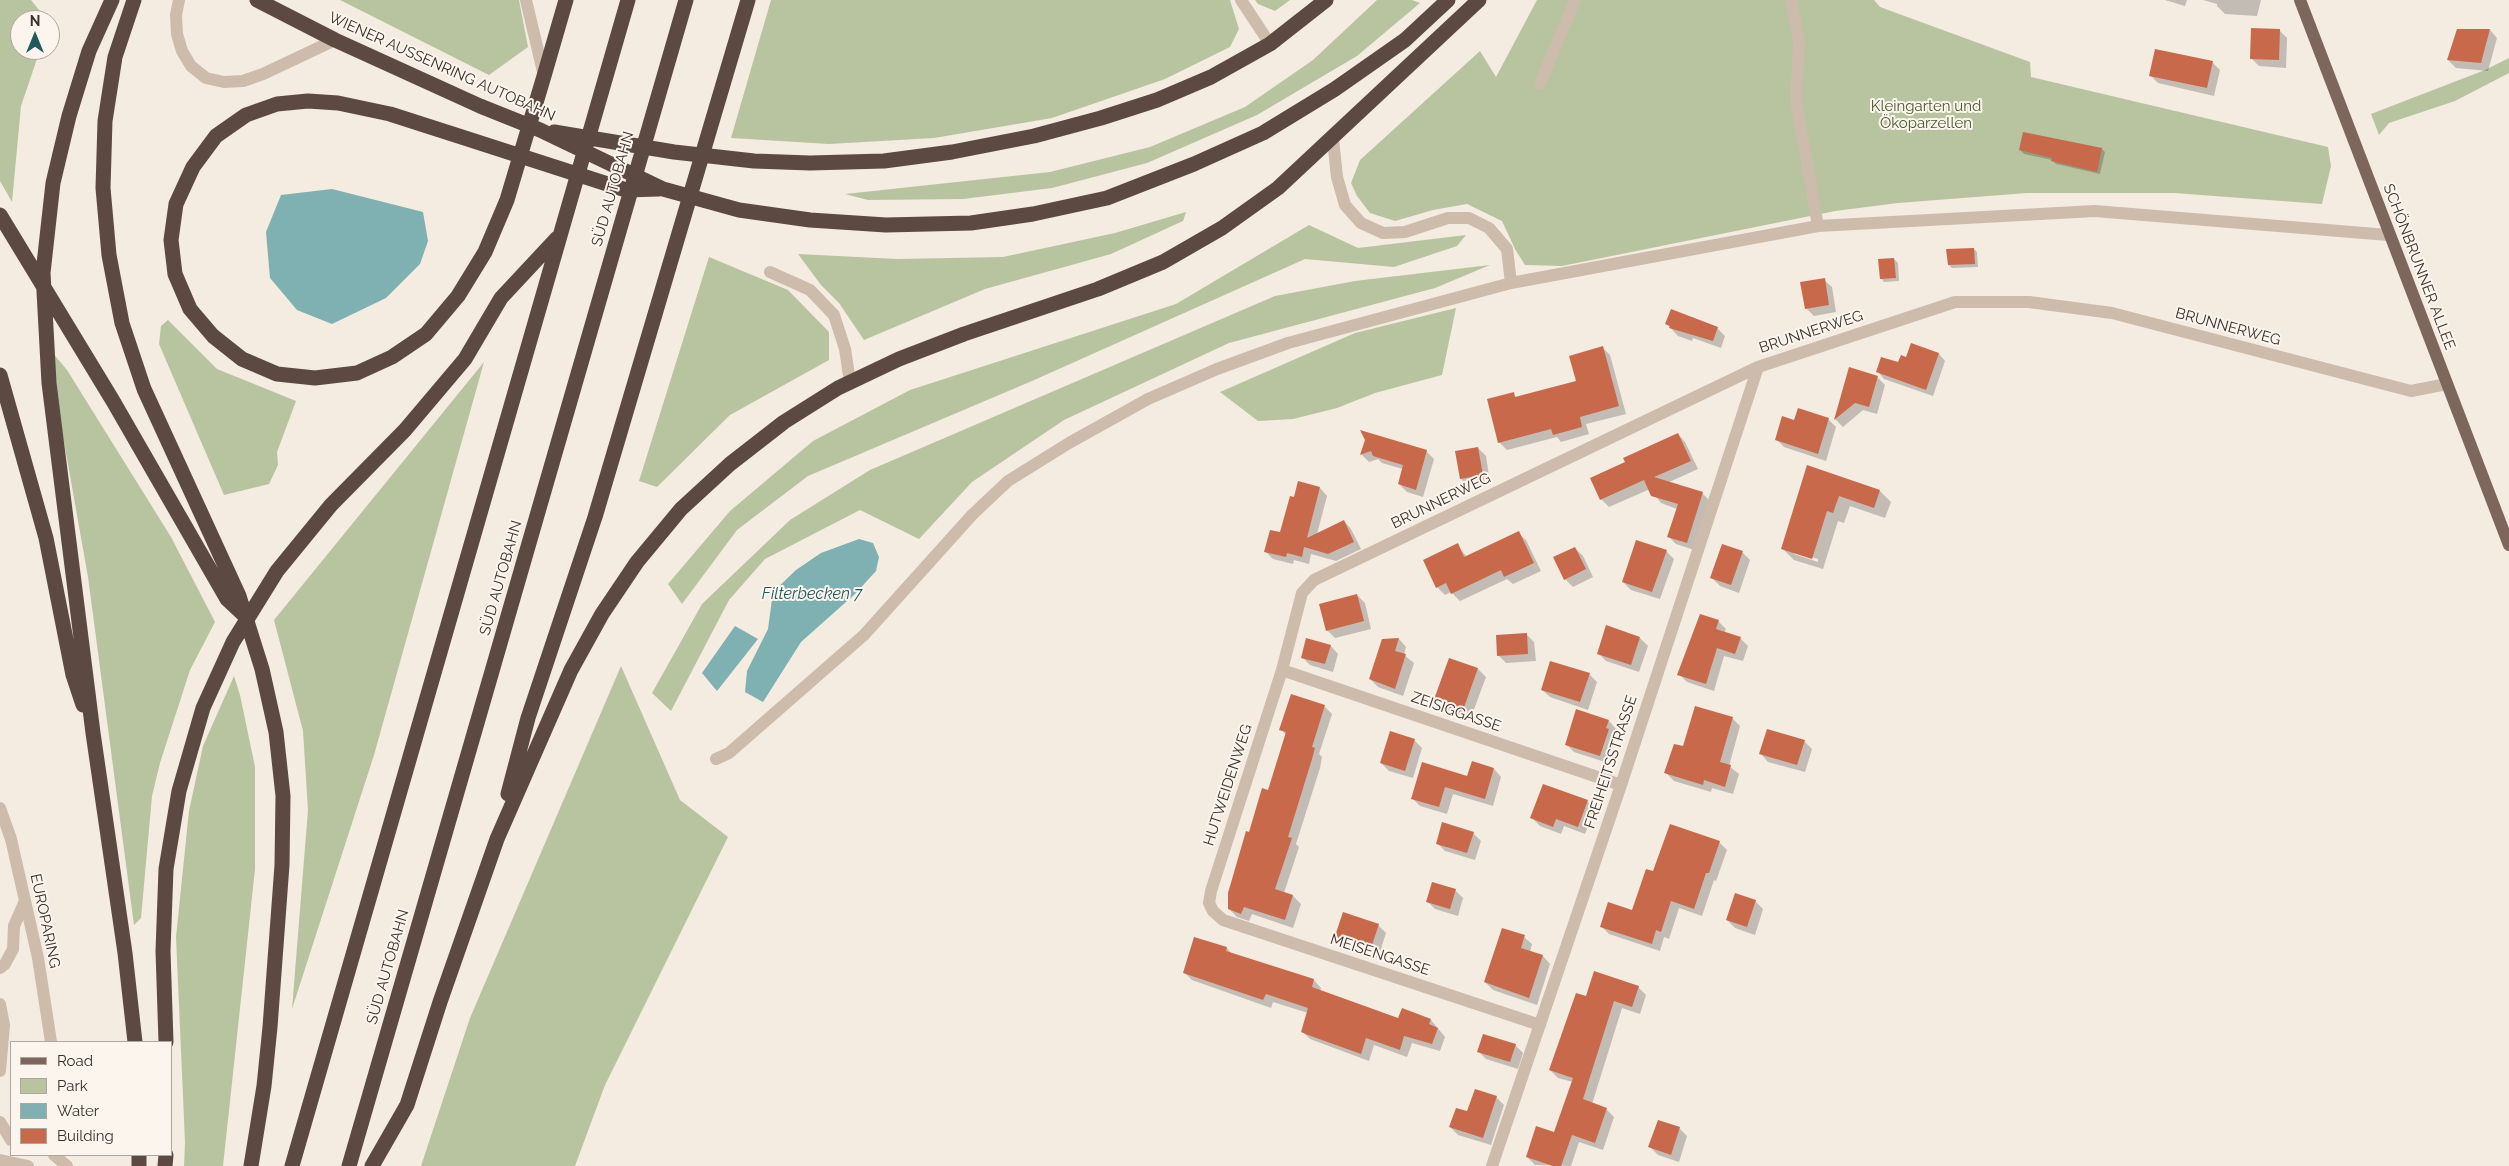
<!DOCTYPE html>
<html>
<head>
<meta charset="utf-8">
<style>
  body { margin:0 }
  #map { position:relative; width:2509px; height:1166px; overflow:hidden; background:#f4ebe1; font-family:Raleway,sans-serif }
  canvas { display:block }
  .legend { position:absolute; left:10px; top:1041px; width:162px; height:115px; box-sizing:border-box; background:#fbf5ee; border:1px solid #aea6a0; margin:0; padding:6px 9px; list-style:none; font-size:15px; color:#3b302b }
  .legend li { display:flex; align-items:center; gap:10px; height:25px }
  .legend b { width:25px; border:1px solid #aea6a0 }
  .north { position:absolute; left:10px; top:10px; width:50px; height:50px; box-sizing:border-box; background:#fbf5ee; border:1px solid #aea6a0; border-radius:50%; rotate:0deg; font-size:14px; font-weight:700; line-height:20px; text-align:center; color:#3b302b }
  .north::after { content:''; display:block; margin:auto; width:18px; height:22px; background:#1f5a5e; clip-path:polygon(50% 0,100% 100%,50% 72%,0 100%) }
</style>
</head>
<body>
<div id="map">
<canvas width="2509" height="1166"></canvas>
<ul class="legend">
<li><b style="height:6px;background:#7d675c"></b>Road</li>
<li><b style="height:14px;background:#b8c4a0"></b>Park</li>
<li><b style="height:14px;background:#7fb0b2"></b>Water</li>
<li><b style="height:14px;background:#c8694b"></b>Building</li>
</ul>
<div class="north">N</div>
</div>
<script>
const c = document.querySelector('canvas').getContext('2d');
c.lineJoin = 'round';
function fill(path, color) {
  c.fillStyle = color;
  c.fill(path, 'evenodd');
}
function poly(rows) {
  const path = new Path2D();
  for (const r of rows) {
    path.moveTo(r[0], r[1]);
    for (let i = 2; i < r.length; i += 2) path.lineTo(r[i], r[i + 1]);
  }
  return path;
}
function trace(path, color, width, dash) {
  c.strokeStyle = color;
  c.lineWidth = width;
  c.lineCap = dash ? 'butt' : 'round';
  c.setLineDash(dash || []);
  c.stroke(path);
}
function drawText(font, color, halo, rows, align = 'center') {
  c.font = font + ' Raleway,sans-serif';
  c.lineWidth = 4;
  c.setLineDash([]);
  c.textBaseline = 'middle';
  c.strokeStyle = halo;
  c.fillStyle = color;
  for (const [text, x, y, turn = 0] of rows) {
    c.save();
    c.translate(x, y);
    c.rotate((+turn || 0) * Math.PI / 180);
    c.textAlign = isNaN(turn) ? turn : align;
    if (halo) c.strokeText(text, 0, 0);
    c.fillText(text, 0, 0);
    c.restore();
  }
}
const green = poly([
  [0,0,31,0,47,20,20,20,20,50,40,50,21,106,12,202,0,181],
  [340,0,519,0,528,47,489,75],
  [771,0,1230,0,1239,29,1230,47,1165,79,1052,118,934,138,829,144,731,138],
  [1255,0,1290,0,1275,11,1258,4],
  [1377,0,1412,0,1420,3,1357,56,1257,115,1147,163,1052,188,963,199,868,200,845,194,1050,172,1150,147,1245,107,1313,60],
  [1537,0,1874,0,1880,7,2030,62,2031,77,2328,147,2331,166,2322,204,2174,193,2027,193,1898,203,1835,211,1562,266,1525,265,1515,249,1502,221,1467,204,1433,210,1395,221,1370,213,1357,196,1351,183,1360,160,1480,51,1496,77],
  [2509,58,2509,73,2455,101,2389,123,2379,135,2371,114,2485,70],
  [1186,212,1183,221,1111,254,985,289,864,340,839,303,821,285,798,254,897,259,1003,257,1115,233],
  [1309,225,1358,248,1466,235,1457,246,1394,267,1305,259,1032,381,808,476,737,530,682,604,668,584,730,511,813,441,910,390,1176,304],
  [709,257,788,290,829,332,829,360,730,415,657,487,639,481],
  [1490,265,1435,288,1229,343,1064,420,972,482,919,539,860,510,765,559,729,600,671,711,652,693,702,604,790,520,870,470,1275,296,1355,281],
  [1456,308,1442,375,1375,393,1337,408,1293,419,1258,421,1220,392,1355,333],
  [168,320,217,369,296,401,277,452,278,465,269,484,224,495,159,344,161,326],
  [47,346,67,370,171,537,215,622,190,670,160,763,152,796,141,918,134,925,88,577],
  [484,362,374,755,292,1009,308,810,303,731,274,620],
  [621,666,680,800,728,837,605,1085,575,1166,421,1166,470,1018],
  [234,676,240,695,255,767,255,869,223,1166,184,1166,185,1142,176,937,189,811,203,746]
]);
const water = poly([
  [332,189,423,212,428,241,420,264,386,298,332,324,297,310,270,278,266,232,281,195],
  [859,539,873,543,879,557,876,571,855,594,801,642,763,702,745,692,747,671,768,629,773,592,796,570,821,553],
  [735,626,758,639,717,691,702,673]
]);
const shadow = poly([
  [2165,0,2187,0,2185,6],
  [2203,0,2261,0,2257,16,2225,14,2217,6,2217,4],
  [2279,30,2287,38,2286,68,2259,66,2251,58],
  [2490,30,2497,38,2488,71,2456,68,2448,60],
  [2212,62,2220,70,2214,96,2158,83,2150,75],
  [2102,149,2105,152,2100,174,2056,164,2052,160,2024,154,2020,150],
  [1974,249,1977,252,1978,267,1952,268,1949,265],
  [1894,259,1898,263,1899,281,1884,282,1881,278],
  [1824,280,1832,287,1836,312,1814,316,1806,308],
  [1667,324,1717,328,1725,336,1721,348,1693,338,1692,341,1678,336],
  [1603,348,1610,355,1626,414,1586,424,1589,434,1561,442,1557,437,1507,450,1499,442,1513,394,1517,398,1577,381],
  [1939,354,1945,361,1933,396,1884,379,1878,372,1907,359],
  [1850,369,1877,377,1885,385,1877,414,1863,410,1843,427,1835,419],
  [1828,419,1836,427,1826,461,1784,447,1776,439,1795,422],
  [1678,434,1685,442,1698,469,1667,483,1702,493,1710,501,1694,550,1676,544,1669,537,1677,509,1661,503,1650,489,1609,507,1601,499,1627,463],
  [1366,439,1426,451,1434,459,1423,497,1407,492,1399,484,1403,469,1382,463,1378,459,1369,462,1362,455],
  [1478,448,1486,456,1490,483,1469,487,1461,479],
  [1808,467,1880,491,1891,502,1885,518,1850,506,1844,523,1838,521,1823,569,1794,560,1783,549],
  [1794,552,1818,559,1818,562,1794,554],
  [1299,483,1320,488,1327,496,1317,534,1344,521,1351,529,1361,549,1336,561,1311,554,1309,564,1294,560,1293,564,1273,559,1266,552,1281,534],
  [1518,533,1526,540,1541,571,1513,584,1507,579,1460,601,1451,592,1445,595,1437,587,1457,545,1467,557],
  [1575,548,1583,556,1593,577,1573,587,1565,579],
  [1666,551,1674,559,1660,599,1631,590,1623,582],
  [1742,552,1750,560,1739,593,1720,586,1712,578],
  [1357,595,1365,603,1371,629,1335,638,1327,630],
  [1718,621,1726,629,1724,633,1740,638,1748,646,1743,661,1724,656,1714,691,1687,682,1679,674],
  [1607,627,1640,638,1648,646,1639,672,1606,661,1598,653],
  [1526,634,1534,642,1536,661,1506,663,1498,655],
  [1399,639,1406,647,1404,655,1414,663,1403,696,1378,687,1370,679,1383,641],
  [1331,646,1338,654,1333,672,1310,665,1302,657],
  [1450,659,1478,669,1486,677,1470,720,1442,710,1435,702],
  [1589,674,1597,682,1588,710,1550,697,1542,690],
  [1324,706,1332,714,1319,754,1322,757,1320,768,1296,844,1299,847,1284,893,1293,896,1301,904,1293,928,1252,914,1249,921,1237,917,1229,909,1250,834,1269,792,1286,735,1281,729],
  [1732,718,1740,726,1729,766,1739,774,1733,794,1712,788,1711,792,1674,781,1666,773],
  [1609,721,1616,729,1614,736,1616,738,1608,763,1574,752,1566,744],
  [1414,740,1422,748,1413,778,1389,771,1381,763],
  [1804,741,1812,749,1805,772,1768,762,1761,754],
  [1494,769,1501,777,1493,806,1453,794,1447,814,1420,806,1412,798],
  [1587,801,1595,809,1585,834,1564,826,1561,834,1540,826,1532,818],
  [1473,833,1481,841,1475,860,1445,851,1437,843],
  [1719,842,1727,850,1716,881,1714,880,1702,916,1679,908,1669,939,1664,937,1660,951,1609,934,1601,926,1633,911,1654,873],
  [1455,890,1463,898,1458,916,1435,909,1427,901],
  [1755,901,1763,909,1755,935,1735,928,1727,920],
  [1378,925,1386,933,1378,958,1343,947,1335,939],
  [1524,937,1532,944,1530,952,1543,956,1550,964,1537,1005,1493,990,1485,982],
  [1227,948,1232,954,1314,980,1321,988,1320,991,1399,1020,1431,1020,1445,1037,1440,1051,1412,1043,1407,1057,1374,1045,1369,1061,1310,1039,1302,1031,1308,1013,1273,1002,1271,1008,1192,980,1184,972],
  [1638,987,1646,995,1640,1014,1622,1008,1592,1104,1606,1109,1614,1117,1603,1150,1579,1142,1571,1166,1535,1165,1527,1157,1555,1134,1573,1082,1558,1078,1550,1070,1587,998],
  [1515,1045,1523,1053,1518,1069,1486,1059,1478,1051],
  [1496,1097,1504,1105,1491,1145,1458,1135,1450,1127,1468,1113],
  [1679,1128,1687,1136,1679,1162,1658,1155,1650,1147]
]);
const building = poly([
  [2251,28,2280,29,2279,60,2250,59],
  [2457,29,2490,29,2481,63,2447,60],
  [2155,49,2213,61,2207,88,2149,76],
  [2023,132,2102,148,2097,172,2051,161,2052,158,2019,150],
  [1974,248,1975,264,1948,265,1946,249],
  [1894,258,1896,278,1880,279,1878,259],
  [1825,278,1829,305,1805,309,1800,282],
  [1671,309,1718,327,1713,341,1669,328,1670,326,1665,324],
  [1911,343,1939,353,1926,390,1876,372,1881,357,1898,362,1901,355,1906,357],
  [1603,346,1619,406,1580,417,1582,427,1553,435,1551,429,1498,443,1487,399,1514,392,1515,397,1576,381,1569,356],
  [1849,367,1878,376,1869,407,1855,403,1834,420],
  [1798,408,1829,418,1818,454,1775,440,1782,416,1794,420],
  [1360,430,1427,450,1416,490,1398,484,1403,465,1373,456,1371,451,1360,455,1365,440],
  [1678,433,1691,461,1654,477,1703,492,1687,543,1667,537,1678,504,1651,496,1644,480,1600,500,1590,478,1625,462,1623,458],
  [1478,447,1483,475,1460,479,1455,451],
  [1807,465,1880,490,1874,508,1839,496,1833,513,1827,511,1812,559,1781,549],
  [1298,481,1320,487,1307,538,1344,520,1354,542,1328,554,1304,547,1302,557,1287,553,1286,557,1264,552,1270,530,1280,532,1290,496,1294,497],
  [1519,531,1534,563,1504,577,1501,570,1451,594,1446,583,1436,588,1423,560,1458,543,1464,557],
  [1636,540,1667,550,1652,592,1622,582],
  [1722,544,1743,551,1731,585,1710,578],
  [1575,547,1586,569,1564,580,1553,557],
  [1357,594,1364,621,1326,631,1319,604],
  [1700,614,1719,620,1716,629,1741,637,1735,654,1717,648,1706,684,1677,675],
  [1606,625,1640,637,1631,665,1597,654],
  [1527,633,1528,654,1497,656,1496,635],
  [1306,638,1331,645,1325,664,1301,658],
  [1399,638,1395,651,1406,654,1395,689,1369,679,1382,639],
  [1449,658,1478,668,1462,713,1433,702],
  [1550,661,1590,673,1580,702,1541,690],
  [1291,694,1325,705,1312,747,1315,748,1312,759,1288,837,1292,838,1275,889,1293,895,1285,920,1244,907,1241,914,1228,909,1228,893,1246,831,1249,832,1262,788,1268,790,1286,732,1279,730],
  [1695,706,1733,717,1720,762,1731,765,1725,787,1704,780,1703,785,1664,773,1674,744,1683,746],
  [1576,709,1609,720,1606,728,1609,729,1600,756,1565,745],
  [1767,729,1805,740,1797,765,1759,754],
  [1390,731,1415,739,1405,771,1380,763],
  [1472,761,1494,768,1485,799,1445,787,1439,807,1411,799,1422,762,1467,776],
  [1543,784,1588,800,1578,827,1556,819,1553,827,1530,818],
  [1442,822,1474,832,1467,853,1436,844],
  [1670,824,1720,841,1709,873,1706,873,1694,909,1671,901,1661,932,1656,930,1652,944,1600,927,1608,902,1632,910,1646,869,1653,871],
  [1432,882,1456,889,1450,909,1426,902],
  [1735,893,1756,900,1747,927,1726,920],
  [1343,912,1379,924,1370,951,1334,939],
  [1502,928,1525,935,1521,948,1543,955,1529,998,1484,982],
  [1194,937,1227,947,1226,951,1314,979,1312,987,1398,1018,1402,1008,1431,1019,1429,1024,1438,1028,1432,1044,1404,1036,1400,1050,1366,1038,1361,1054,1308,1035,1301,1032,1308,1008,1266,994,1263,1000,1183,973],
  [1594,971,1639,986,1632,1007,1614,1001,1583,1099,1607,1108,1595,1143,1572,1135,1561,1166,1553,1166,1526,1157,1536,1126,1554,1132,1573,1078,1549,1070,1576,993,1586,996],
  [1483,1034,1516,1044,1510,1062,1477,1052],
  [1475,1089,1497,1096,1483,1138,1449,1127,1456,1108,1467,1111],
  [1658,1120,1680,1127,1671,1155,1648,1147]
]);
const minor = poly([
  [179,0,176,15,177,34,182,51,191,66,206,78,224,82,243,81,263,74,335,40],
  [526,0,544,76],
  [1241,0,1270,44],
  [1791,0,1799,42,1796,101,1818,226],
  [1540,84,1575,0],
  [1333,139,1337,177,1345,205,1361,223,1383,233,1405,232,1448,218,1469,218,1489,228,1507,249,1511,283],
  [770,272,810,290,834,315,845,349,850,382],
  [1282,670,1621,785],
  [716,759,729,753,864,635,972,515,1008,481,1069,443,1148,399,1217,369,1288,343,1511,283,1818,226,2095,211,2388,235],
  [0,808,11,839,38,958,51,1042],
  [0,968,5,964,13,949,14,926,25,901],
  [0,1004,4,1025,0,1071],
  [1540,1025,1223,920,1213,911,1209,903,1211,891,1282,670,1302,593,1314,580,1758,367,1955,302,2029,302,2112,313,2411,391,2447,384],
  [0,1122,11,1140],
  [54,1155,67,1166],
  [0,1160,28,1166],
  [1492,1166,1621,785,1758,367]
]);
const major = poly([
  [2300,0,2509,545]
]);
const highway = poly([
  [112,0,89,51,69,116,53,183,43,273,49,383,93,733,125,953,135,1042],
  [134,0,115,57,105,121,103,188,109,255,122,323,144,389,239,596,262,669,276,732,283,796,282,865,270,1027,264,1086,251,1166],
  [257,0,335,40,480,106,540,130,663,189,739,210,810,220,886,225,971,223,1033,214,1107,198,1194,164,1263,133,1335,89,1405,40,1448,0],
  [566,0,544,76,507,200,485,252,458,296,426,334,392,357,357,373,315,378,277,374,242,359,213,336,190,309,175,274,171,240,176,204,193,167,216,136,246,115,277,104,308,101,338,103,390,114,471,140,626,190,659,189],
  [554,132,674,152,754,161,810,163,884,161,952,152,1034,136,1101,118,1157,100,1211,77,1270,44,1326,0],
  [0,215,113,401,227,599,243,614],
  [0,375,46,538,73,675,83,705],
  [508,794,528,718,595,517,748,0],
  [166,1042,163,951,166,869,179,791,203,708,233,642,277,571,331,505,405,430,465,359,501,298,557,238],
  [139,1155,139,1166],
  [165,1166,166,1155],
  [292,1166,628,0],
  [349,1166,686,0],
  [372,1166,407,1105,440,1002,497,839,571,670,602,614,637,562,681,509,730,464,784,422,838,388,899,359,964,334,1098,289,1163,262,1222,228,1278,188,1479,0]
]);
const streetNames = [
  ["WIENER AUSSENRING AUTOBAHN",442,67,24],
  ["SÜD AUTOBAHN",613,189,-74],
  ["SCHÖNBRUNNER ALLEE",2419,267,69],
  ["BRUNNERWEG",2228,327,15],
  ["BRUNNERWEG",1811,332,-18],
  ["BRUNNERWEG",1441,501,-26],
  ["SÜD AUTOBAHN",501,578,-74],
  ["ZEISIGGASSE",1456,712,19],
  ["FREIHEITSSTRASSE",1611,762,-72],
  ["HUTWEIDENWEG",1228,785,-72],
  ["EUROPARING",45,921,78],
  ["MEISENGASSE",1380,955,18],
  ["SÜD AUTOBAHN",388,967,-74]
];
const parkNames = [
  ["Kleingarten und",1926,106],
  ["Ökoparzellen",1926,123]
];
const waterNames = [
  ["Filterbecken 7",812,594]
];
fill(green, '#b8c4a0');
fill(water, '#7fb0b2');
fill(shadow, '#0003');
fill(building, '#c8694b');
trace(minor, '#cdbbac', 12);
trace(major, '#7d675c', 12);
trace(highway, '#5c4a42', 15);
drawText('15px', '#3b302b', '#fbf5ee', streetNames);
drawText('15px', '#4a5a2e', '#fbf5ee', parkNames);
drawText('italic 16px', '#1f5a5e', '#fbf5ee', waterNames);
</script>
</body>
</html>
